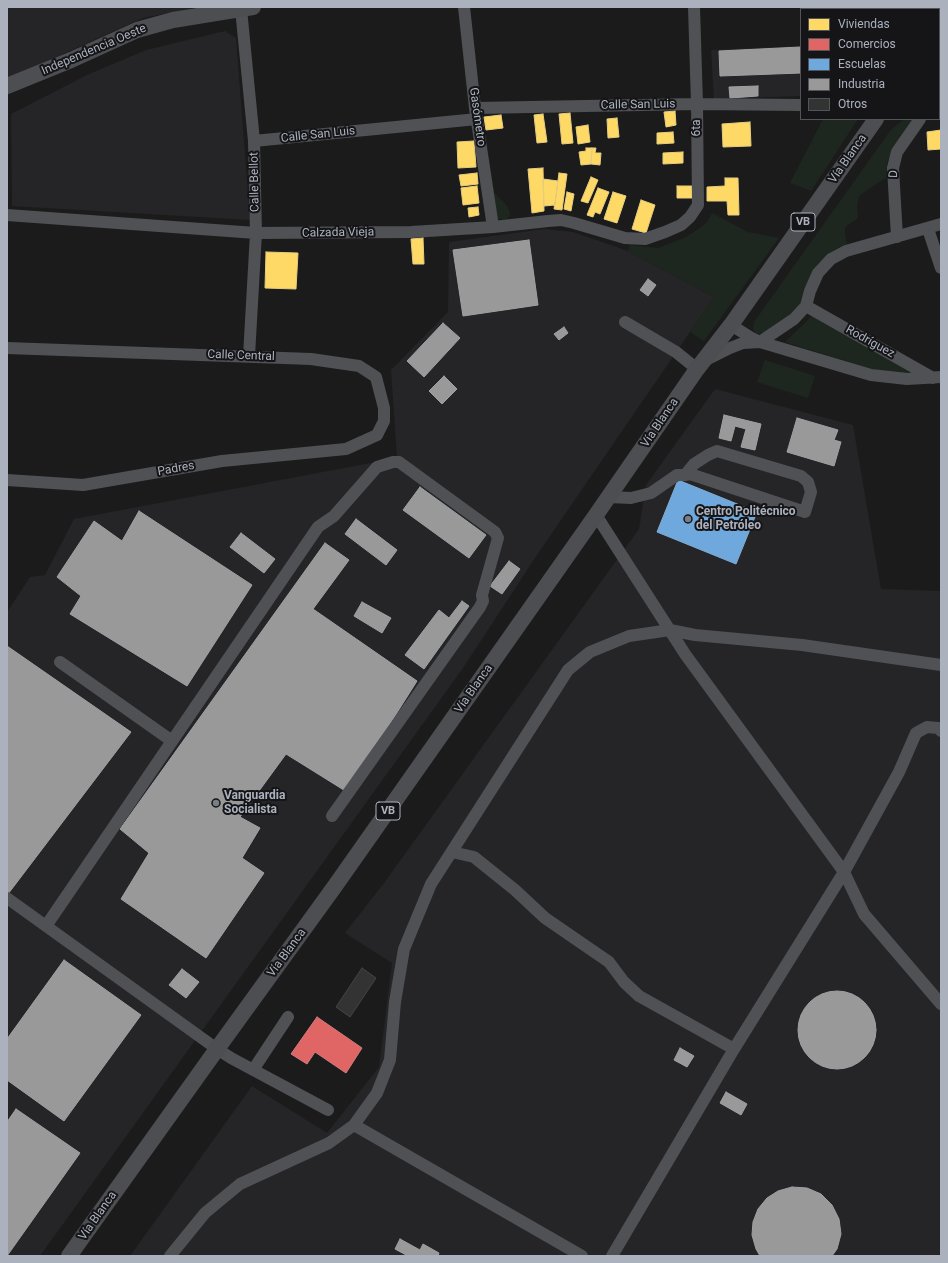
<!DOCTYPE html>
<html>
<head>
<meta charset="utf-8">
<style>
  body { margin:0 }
  #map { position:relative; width:948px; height:1263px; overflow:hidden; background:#1b1b1c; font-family:Roboto,sans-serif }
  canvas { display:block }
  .frame { position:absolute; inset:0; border:8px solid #abb2be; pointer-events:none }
  .legend { position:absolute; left:800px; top:8px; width:140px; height:112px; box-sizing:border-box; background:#151518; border:1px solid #51545a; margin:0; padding:5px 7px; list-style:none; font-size:12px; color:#abb2be }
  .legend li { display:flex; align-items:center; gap:8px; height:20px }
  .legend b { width:20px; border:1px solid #51545a }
</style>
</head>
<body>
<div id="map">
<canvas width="948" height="1263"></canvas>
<div class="frame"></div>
<ul class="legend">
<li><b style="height:11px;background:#ffd966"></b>Viviendas</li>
<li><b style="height:11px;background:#e06666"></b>Comercios</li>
<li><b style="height:11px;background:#6fa8dc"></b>Escuelas</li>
<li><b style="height:11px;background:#999"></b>Industria</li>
<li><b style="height:11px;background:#333334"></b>Otros</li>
</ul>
</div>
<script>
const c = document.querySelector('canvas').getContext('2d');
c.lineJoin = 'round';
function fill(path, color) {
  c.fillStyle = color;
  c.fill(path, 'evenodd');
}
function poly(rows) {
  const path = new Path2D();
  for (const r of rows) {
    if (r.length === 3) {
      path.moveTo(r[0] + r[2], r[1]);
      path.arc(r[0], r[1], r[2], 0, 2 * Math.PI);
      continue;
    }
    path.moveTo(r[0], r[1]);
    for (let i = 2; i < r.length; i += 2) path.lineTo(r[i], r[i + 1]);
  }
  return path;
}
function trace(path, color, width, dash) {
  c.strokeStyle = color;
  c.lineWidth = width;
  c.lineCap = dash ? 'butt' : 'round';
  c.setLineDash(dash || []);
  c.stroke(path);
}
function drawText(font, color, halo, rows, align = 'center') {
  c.font = font + ' Roboto,sans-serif';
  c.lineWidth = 4;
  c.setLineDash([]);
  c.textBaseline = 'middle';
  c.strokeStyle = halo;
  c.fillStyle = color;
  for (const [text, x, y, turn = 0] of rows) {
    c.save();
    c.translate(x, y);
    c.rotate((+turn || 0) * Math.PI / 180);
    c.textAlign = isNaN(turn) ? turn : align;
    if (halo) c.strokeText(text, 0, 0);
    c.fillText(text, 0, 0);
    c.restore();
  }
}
const built = poly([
  [7,7,198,7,143,18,7,79],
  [225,31,236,38,250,220,12,206,11,114,87,75,146,50],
  [801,46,801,96,714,99,711,50],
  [544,229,573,232,628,251,714,297,537,555,463,668,40,1256,7,1256,7,612,30,577,45,575,74,519,397,458,391,370,448,312,449,242],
  [715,389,853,425,881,589,941,591,941,1256,130,1256,252,1086,327,1133,379,1067,392,963,345,933,384,883,639,529,646,485]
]);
const green = poly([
  [914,7,941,7,941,15,939,18,939,9,914,9],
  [823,119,858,119,811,191,790,183],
  [904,119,914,119,887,162,888,177,876,184,859,196,857,207,858,218,845,227,845,236,847,244,834,250,817,265,809,280,802,302,795,312,764,333,757,334,753,329,754,322,890,131],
  [494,192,507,206,510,213,509,217,506,219,499,219,495,216],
  [712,213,748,232,779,238,704,341,690,332,714,297,628,251,630,245,658,248,684,238,697,230,707,222],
  [814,314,921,375,881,372,785,342],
  [765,360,815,376,808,398,757,382]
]);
const homes = poly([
  [837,7,863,7,863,9,837,9,837,7],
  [867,7,887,7,887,8,867,9,867,7],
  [675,111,676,125,666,127,664,112,675,111],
  [570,113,573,143,562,144,559,114,570,113],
  [543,114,547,142,537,143,534,115,543,114],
  [501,115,503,128,486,130,484,117,501,115],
  [617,118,619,137,608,138,607,119,617,118],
  [750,122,751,146,723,147,722,124,750,122],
  [588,125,590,142,578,144,576,127,588,125],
  [941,130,941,149,928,150,927,132,941,130],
  [673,132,674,143,657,144,657,133,673,132],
  [474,141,476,167,458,168,457,142,474,141],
  [586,148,592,148,591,164,581,165,579,152,586,151,586,148],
  [592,148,596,148,595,153,601,153,600,165,591,164,592,148],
  [683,152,683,163,663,164,663,153,683,152],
  [543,168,544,211,532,213,528,169,543,168],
  [477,173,478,184,461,186,459,175,477,173],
  [559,173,567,174,562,210,554,209,559,173],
  [591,177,598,180,588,203,581,201,591,177],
  [725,178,738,178,739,215,728,215,727,201,707,201,707,187,725,186,725,178],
  [543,179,558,181,555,205,544,206,543,179],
  [477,186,479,203,463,205,461,188,477,186],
  [677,186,693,186,693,198,677,198,677,186],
  [598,188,609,192,600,214,595,212,593,217,587,215,598,188],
  [567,192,574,194,571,211,564,209,567,192],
  [613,192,626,196,617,223,604,219,613,192],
  [641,200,655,205,646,233,632,229,641,200],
  [478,207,479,215,469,217,468,208,478,207],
  [423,238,424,264,413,264,411,239,423,238],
  [266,252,298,253,296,289,265,288,266,252]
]);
const shops = poly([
  [317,1017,362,1048,346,1073,315,1052,307,1064,291,1054,317,1017]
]);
const schools = poly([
  [678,480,757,512,736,564,657,532,678,480]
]);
const industry = poly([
  [801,47,801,73,720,76,719,51,801,47],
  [758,86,758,96,730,98,729,87,758,86],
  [529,240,538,305,463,316,453,250,529,240],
  [648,279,656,285,648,296,640,290,648,279],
  [443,323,460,338,424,377,407,361,443,323],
  [564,327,568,333,559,340,554,334,564,327],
  [444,376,457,389,442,404,429,391,444,376],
  [724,415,761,424,755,450,741,447,746,429,735,426,731,441,719,438,724,415],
  [797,418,838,430,834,440,841,442,834,466,787,452,797,418],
  [420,487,486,535,469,558,403,510,420,487],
  [139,511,252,585,187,686,70,614,81,596,57,577,94,521,122,541,139,511],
  [356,519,397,550,386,565,345,534,356,519],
  [241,533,275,559,264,573,230,547,241,533],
  [325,543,349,560,313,609,417,681,347,792,286,754,240,817,260,828,242,858,264,873,206,958,121,899,149,853,120,829,325,543],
  [509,561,520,569,502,594,490,586,509,561],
  [462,601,469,606,424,669,405,655,439,610,449,618,462,601],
  [362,602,391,618,382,633,354,616,362,602],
  [7,646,131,732,8,894,7,893,7,646],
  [64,960,141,1015,64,1121,7,1080,7,1039,64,960],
  [182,969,199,982,186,998,169,985,182,969],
  [837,1030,39],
  [680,1048,694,1056,687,1067,674,1060,680,1048],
  [726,1092,747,1104,741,1115,720,1103,726,1092],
  [16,1109,80,1153,7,1256,7,1122,16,1109],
  [792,1187,807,1188,821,1194,832,1205,839,1219,841,1234,837,1249,832,1256,760,1256,756,1249,752,1235,753,1222,758,1209,767,1198,778,1191,792,1187],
  [400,1239,420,1250,423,1244,439,1253,438,1256,408,1256,395,1249,400,1239]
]);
const building = poly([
  [362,968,376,978,350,1017,336,1007,362,968]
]);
const minor = poly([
  [464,7,475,108,493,227],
  [241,9,254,141,256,233,249,356],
  [939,104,941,103],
  [475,108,697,104,801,105],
  [254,141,477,119],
  [7,215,256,233,411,232,493,227,548,221,561,220,574,223,625,238,645,239,665,232,681,225,690,217,698,205,697,104,694,7],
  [928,229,941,268],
  [897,237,893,168,897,152,920,119],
  [806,306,933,378],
  [625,322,676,352,697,369],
  [731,325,750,337,760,342,871,375,907,379,941,377],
  [7,348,311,359,359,366,376,377,384,408,384,421,377,435,346,449,222,461,83,485,7,480],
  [706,360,730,348,743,343,760,342,794,319,806,306,810,291,818,273,831,259,846,251,941,224],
  [609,497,631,498,651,493,677,475,685,475,690,474,805,512,811,492,808,482,801,476,717,451,708,455,694,464,685,475],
  [596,515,685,654,844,872,864,914,941,1004],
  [60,662,172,741],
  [452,852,474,857,515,890,545,918,609,962,624,982,639,996,734,1049],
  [7,898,217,1049,231,1058,328,1110],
  [46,926,318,527,334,516,377,467,393,462,399,462,495,532,498,538,482,595,483,601,480,607,332,816],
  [253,1070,288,1017],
  [354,1125,582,1256],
  [170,1256,205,1213,240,1184,329,1143,354,1125,377,1093,390,1060,395,1002,404,949,431,884,568,670,590,652,629,636,670,630,695,635,802,645,941,665],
  [612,1256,734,1049,844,872,899,772,916,733,927,727,938,728,941,731]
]);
const major = poly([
  [909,7,909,9],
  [939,28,941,25],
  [7,86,71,60,137,30,173,20,253,7],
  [69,1256,217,1049,335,886,596,515,697,369,731,325,876,119]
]);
const markers = [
  [688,519,4,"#797d85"],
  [216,803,4,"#797d85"]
];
const shields = [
  [803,222,24],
  [388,811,24]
];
const shieldNames = [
  ["VB",803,222],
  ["VB",388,811]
];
const streetNames = [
  ["Independencia Oeste",94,50,-23],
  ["Calle San Luis",638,105,-1],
  ["Gasómetro",477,117,82],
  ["6ta",697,128,-90],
  ["Calle San Luis",318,135,-6],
  ["Vía Blanca",848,159,-55],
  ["D",894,174,-89],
  ["Calle Bellot",255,182,-91],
  ["Calzada Vieja",338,233,-1],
  ["Rodríguez",870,342,29],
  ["Calle Central",241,356,2],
  ["Vía Blanca",660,423,-56],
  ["Padres",176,469,-10],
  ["Vía Blanca",474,689,-55],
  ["Vía Blanca",287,953,-54],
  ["Vía Blanca",98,1216,-55]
];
const poiNames = [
  ["Centro Politécnico",696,512],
  ["del Petróleo",696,526],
  ["Vanguardia",224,796],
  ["Socialista",224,810]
];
fill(built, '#252528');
fill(green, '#1e271f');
fill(homes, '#ffd966');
trace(homes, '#e6cd80', 1);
fill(shops, '#e06666');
trace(shops, '#d07d80', 1);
fill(schools, '#6fa8dc');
trace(schools, '#81abd3', 1);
fill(industry, '#999');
trace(industry, '#9ea0a4', 1);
fill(building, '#333334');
trace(building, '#444548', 1);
trace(minor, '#4f5155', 12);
trace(major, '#4c4e51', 16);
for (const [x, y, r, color] of markers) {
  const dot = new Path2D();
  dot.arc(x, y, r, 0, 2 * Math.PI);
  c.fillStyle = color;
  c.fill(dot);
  trace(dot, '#151518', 1.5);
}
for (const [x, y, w] of shields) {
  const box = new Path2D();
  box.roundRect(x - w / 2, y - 9, w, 18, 3);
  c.fillStyle = '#151518';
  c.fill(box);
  trace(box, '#abb2be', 1);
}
drawText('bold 11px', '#abb2be', null, shieldNames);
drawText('12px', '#abb2be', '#151518', streetNames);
drawText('bold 12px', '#abb2be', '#151518', poiNames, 'left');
</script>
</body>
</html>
